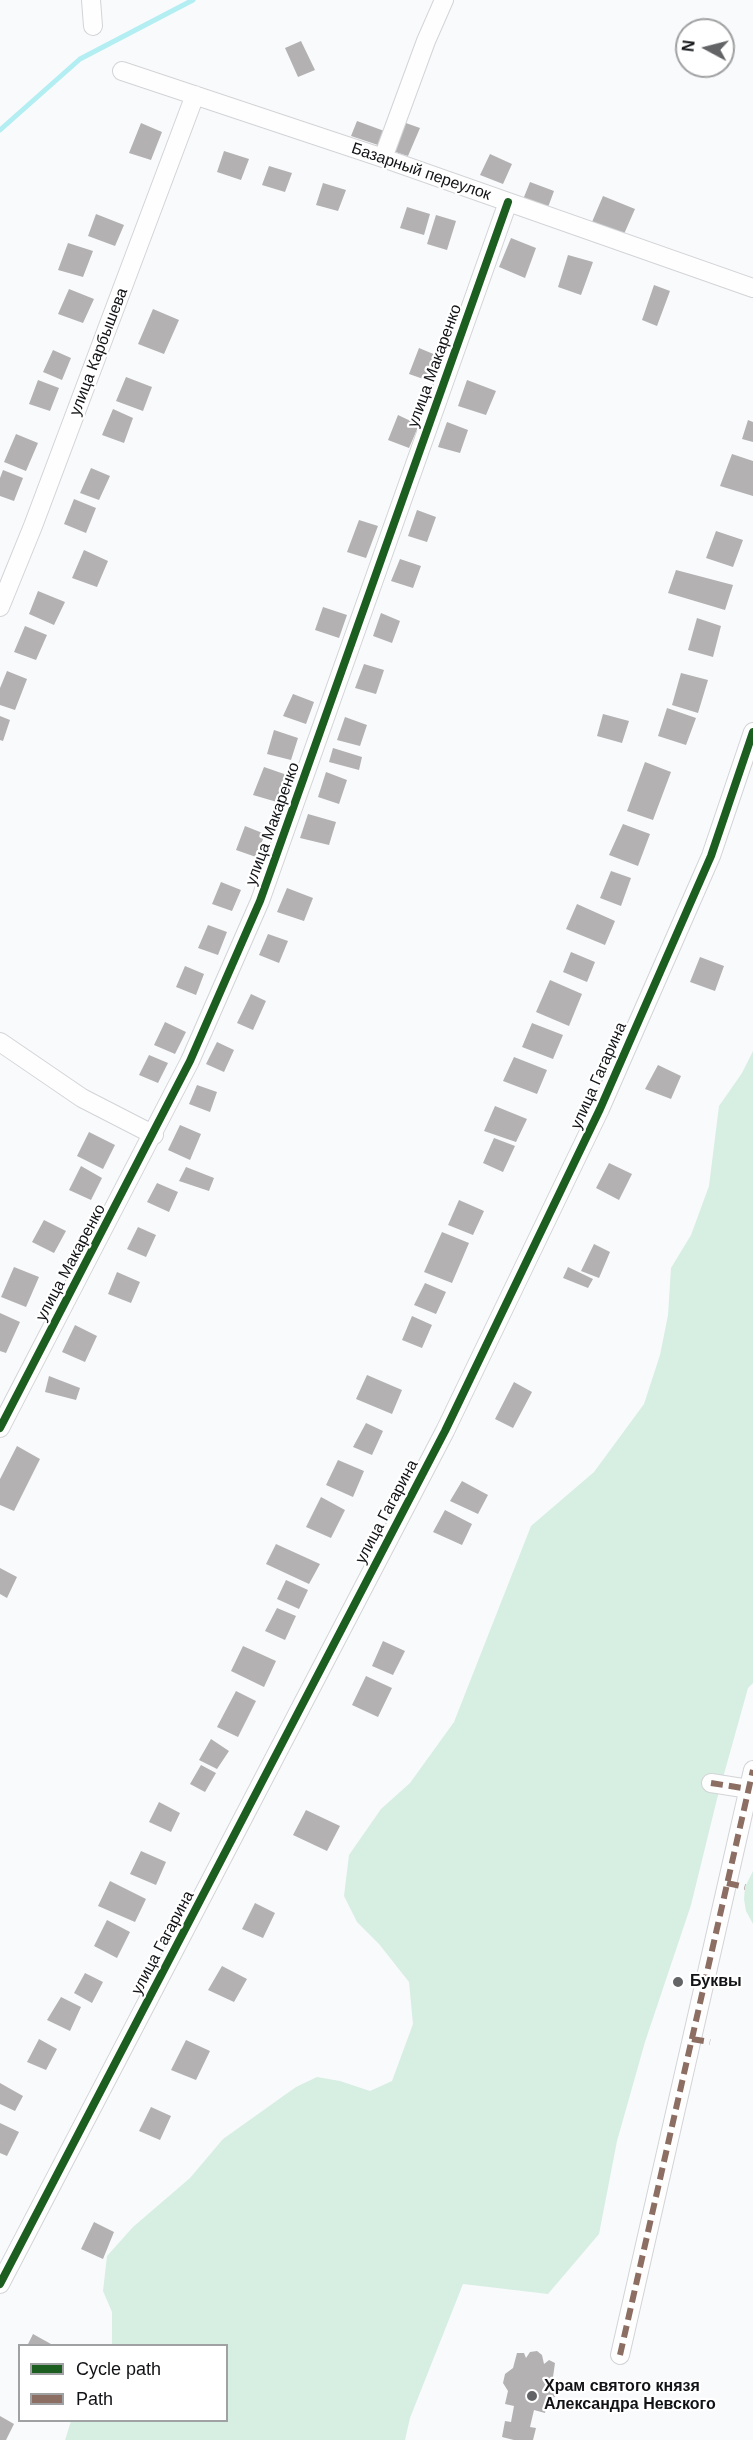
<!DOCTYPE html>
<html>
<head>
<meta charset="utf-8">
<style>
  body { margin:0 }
  #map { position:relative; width:753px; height:2440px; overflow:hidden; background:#f9fafc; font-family:Helvetica,sans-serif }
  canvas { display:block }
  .legend { position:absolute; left:18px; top:2344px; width:210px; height:78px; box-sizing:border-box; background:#fff; border:2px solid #a0a1a2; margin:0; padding:8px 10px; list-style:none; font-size:18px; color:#121316 }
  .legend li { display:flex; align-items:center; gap:12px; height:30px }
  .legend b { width:30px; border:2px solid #a0a1a2 }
  .north { position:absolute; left:675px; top:18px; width:60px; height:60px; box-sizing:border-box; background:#fff; border:2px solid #a0a1a2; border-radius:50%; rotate:277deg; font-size:16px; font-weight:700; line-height:24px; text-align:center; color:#121316 }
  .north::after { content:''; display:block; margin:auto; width:21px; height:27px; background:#636466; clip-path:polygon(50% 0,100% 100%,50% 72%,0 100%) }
</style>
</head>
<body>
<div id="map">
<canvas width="753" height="2440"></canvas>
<ul class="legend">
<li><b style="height:8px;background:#1b5e20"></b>Cycle path</li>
<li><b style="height:8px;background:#8d6e63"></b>Path</li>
</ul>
<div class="north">N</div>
</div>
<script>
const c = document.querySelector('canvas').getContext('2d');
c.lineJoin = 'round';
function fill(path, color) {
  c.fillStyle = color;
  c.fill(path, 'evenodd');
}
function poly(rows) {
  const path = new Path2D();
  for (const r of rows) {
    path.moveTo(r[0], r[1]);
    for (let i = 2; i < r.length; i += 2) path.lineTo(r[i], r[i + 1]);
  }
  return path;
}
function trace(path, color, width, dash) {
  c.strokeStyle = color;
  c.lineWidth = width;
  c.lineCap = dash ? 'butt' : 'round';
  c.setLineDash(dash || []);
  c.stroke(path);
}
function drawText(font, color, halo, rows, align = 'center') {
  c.font = font + ' Helvetica,sans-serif';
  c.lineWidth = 4.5;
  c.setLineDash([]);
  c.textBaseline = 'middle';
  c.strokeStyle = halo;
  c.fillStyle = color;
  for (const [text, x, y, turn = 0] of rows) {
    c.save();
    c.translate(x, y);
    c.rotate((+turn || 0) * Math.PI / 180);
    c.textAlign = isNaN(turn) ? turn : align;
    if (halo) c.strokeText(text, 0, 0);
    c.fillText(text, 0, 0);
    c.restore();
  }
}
const green = poly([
  [753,1051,753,1683,748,1688,717,1799,691,1905,645,2042,617,2141,599,2234,548,2294,463,2284,410,2418,405,2440,65,2440,71,2421,226,2420,226,2346,112,2345,112,2312,103,2291,107,2256,133,2227,190,2178,223,2139,296,2087,317,2077,340,2081,370,2091,392,2081,413,2024,409,1982,379,1944,357,1922,344,1896,349,1855,381,1809,410,1783,454,1722,531,1526,594,1472,644,1404,660,1355,668,1315,671,1268,691,1235,709,1186,719,1106,742,1073],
  [753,1871,753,1924,746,1911,744,1899,745,1887]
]);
const stream = poly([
  [0,130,80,59,193,0]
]);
const building = poly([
  [301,41,315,70,298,77,285,48],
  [357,121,387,132,381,146,351,136],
  [403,122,420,128,408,156,392,151],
  [141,123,162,132,151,160,129,153],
  [224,151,249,159,241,180,217,172],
  [490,154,512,164,503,184,480,175],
  [269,166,292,173,285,192,262,185],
  [530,182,554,191,547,210,522,202],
  [323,183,346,190,338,211,316,205],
  [603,196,635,209,624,234,592,222],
  [407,207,430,214,424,235,400,228],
  [96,214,124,225,115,246,88,236],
  [436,215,456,221,447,250,427,244],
  [511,238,536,248,525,278,499,267],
  [68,243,93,251,83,277,58,270],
  [568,255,593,262,581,295,558,287],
  [654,285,670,291,657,326,642,320],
  [69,289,94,299,83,323,58,314],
  [153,309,179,320,164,354,138,344],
  [419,348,443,358,432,382,409,374],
  [53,350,71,358,62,380,43,372],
  [126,377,152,387,143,411,116,401],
  [38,380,59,388,50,411,29,404],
  [467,380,496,391,486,415,458,406],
  [113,409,133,418,124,443,102,435],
  [398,415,419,425,409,448,388,440],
  [748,420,753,422,753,442,742,439],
  [447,422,468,430,460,453,438,447],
  [16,434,38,443,26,471,4,462],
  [732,454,753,461,753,496,720,486],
  [91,468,110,476,99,500,80,493],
  [3,470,23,478,14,501,0,496,0,478],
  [74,499,96,508,86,533,64,524],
  [417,510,436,517,427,542,408,536],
  [359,520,378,526,366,558,347,552],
  [716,531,743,540,733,567,706,558],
  [84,550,108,561,97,587,72,578],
  [400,559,421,566,413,588,391,581],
  [676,570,733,585,725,610,668,593],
  [38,591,65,602,54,625,29,614],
  [323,607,347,615,339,638,315,630],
  [381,613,400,621,392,643,373,636],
  [697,618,721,626,713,657,688,650],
  [25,626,47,635,36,660,14,652],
  [364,664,384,670,376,694,355,688],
  [7,671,27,679,15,710,0,705,0,688],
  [681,673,708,680,698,713,672,705],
  [293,694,314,702,306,724,283,716],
  [667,708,696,718,686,745,658,736],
  [603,714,629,721,622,743,597,736],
  [0,716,10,720,3,741,0,740],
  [345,717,367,725,360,746,337,740],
  [274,730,298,738,291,760,267,754],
  [333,748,362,757,359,770,329,762],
  [645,762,671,772,653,820,627,811],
  [264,767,287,775,277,802,253,795],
  [326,772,347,780,339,804,318,797],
  [308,814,336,822,329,845,300,838],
  [623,824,650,834,638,866,609,855],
  [245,826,265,834,256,857,236,850],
  [611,871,631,878,621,906,600,898],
  [221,882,241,890,232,911,212,904],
  [287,888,313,898,304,921,277,912],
  [577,904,615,921,605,945,566,929],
  [208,925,227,932,218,955,198,948],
  [268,934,288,941,279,963,259,955],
  [571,952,595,962,587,982,563,972],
  [700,957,724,966,715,991,690,982],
  [185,966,204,974,196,995,176,987],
  [550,980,582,994,569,1026,536,1012],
  [251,994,266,1001,253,1030,237,1023],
  [165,1022,186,1032,175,1054,154,1045],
  [532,1023,563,1035,553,1059,522,1047],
  [217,1042,234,1050,224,1072,206,1064],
  [149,1055,168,1063,158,1083,139,1075],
  [514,1057,547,1070,537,1094,503,1081],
  [658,1065,681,1076,671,1099,645,1089],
  [197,1085,217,1092,210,1112,189,1104],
  [495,1106,527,1119,516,1142,484,1131],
  [180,1125,201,1134,190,1160,168,1150],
  [89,1132,115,1145,103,1169,77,1156],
  [494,1138,515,1146,503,1172,483,1163],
  [609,1163,632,1174,619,1200,596,1188],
  [81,1166,102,1178,91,1200,69,1190],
  [186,1167,214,1178,209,1191,179,1181],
  [157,1183,178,1192,169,1212,147,1202],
  [459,1200,484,1211,473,1235,448,1225],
  [44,1220,66,1231,54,1253,32,1242],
  [138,1227,156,1235,146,1257,127,1249],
  [442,1232,469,1243,452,1283,424,1272],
  [594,1244,610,1252,599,1278,581,1271],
  [14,1267,39,1277,26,1307,1,1297],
  [568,1267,593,1279,588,1288,563,1278],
  [117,1272,140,1282,131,1303,108,1294],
  [425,1283,446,1292,436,1314,414,1305],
  [0,1313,20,1322,6,1353,0,1351],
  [412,1316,432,1325,422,1348,402,1340],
  [75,1325,97,1336,85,1362,62,1352],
  [367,1375,402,1390,392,1414,356,1399],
  [49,1376,80,1388,76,1400,45,1392],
  [514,1382,532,1392,513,1428,495,1419],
  [366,1423,383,1431,372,1455,353,1447],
  [17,1446,40,1459,14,1511,0,1505,0,1479],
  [338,1460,364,1471,353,1497,326,1485],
  [462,1481,488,1495,478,1514,450,1501],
  [321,1497,345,1510,331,1538,306,1527],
  [445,1510,472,1524,462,1545,433,1532],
  [276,1544,320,1564,309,1584,266,1564],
  [0,1568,17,1577,7,1598,0,1594],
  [286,1580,308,1590,299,1609,277,1599],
  [277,1608,296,1616,285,1640,265,1631],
  [383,1641,405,1651,393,1675,372,1666],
  [243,1646,276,1661,264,1687,231,1671],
  [366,1676,392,1688,378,1717,352,1705],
  [236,1691,256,1701,238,1737,217,1727],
  [211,1739,229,1751,217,1769,199,1760],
  [201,1765,216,1773,205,1792,190,1784],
  [159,1802,180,1813,171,1832,149,1822],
  [306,1810,340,1826,327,1851,293,1835],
  [141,1851,166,1862,156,1885,130,1874],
  [110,1881,146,1899,135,1922,98,1906],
  [255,1903,275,1913,263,1938,242,1929],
  [107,1920,130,1932,117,1958,94,1946],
  [222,1966,247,1979,234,2002,208,1990],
  [85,1973,103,1982,92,2003,74,1993],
  [61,1997,81,2007,70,2031,47,2020],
  [39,2039,57,2049,46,2070,27,2062],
  [186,2040,210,2051,196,2080,171,2070],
  [0,2083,23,2096,15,2111,0,2104],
  [151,2107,171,2116,160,2140,139,2131],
  [0,2123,19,2132,7,2156,0,2153],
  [94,2222,114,2232,103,2259,81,2249],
  [33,2334,51,2344,50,2346,27,2346],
  [537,2351,542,2355,544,2364,549,2360,555,2363,553,2377,558,2385,558,2394,547,2403,545,2413,534,2410,530,2427,536,2428,533,2440,514,2440,502,2437,505,2421,511,2422,514,2406,505,2404,508,2391,503,2383,505,2374,513,2368,517,2353,524,2353,526,2358,530,2352],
  [0,2416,14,2424,6,2440,0,2440]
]);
const street = poly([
  [91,0,93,26],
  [122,71,383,158,753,288],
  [383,158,426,41,444,0],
  [0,607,33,526,195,95],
  [0,1042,82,1098,154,1135],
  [0,1428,190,1061,260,901,508,202],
  [711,1783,749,1789],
  [0,2284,445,1431,600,1109,711,856,753,732],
  [620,2355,753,1770]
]);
const quiet = poly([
  [711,1783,749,1789],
  [727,1883,745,1887],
  [692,2039,710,2042],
  [620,2355,753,1770]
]);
const cycleway = poly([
  [0,1428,190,1061,260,901,508,202],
  [0,2284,445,1431,600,1109,711,856,753,732]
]);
const markers = [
  [678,1982,6,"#636466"],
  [532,2396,6,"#636466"]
];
const streetNames = [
  ["Базарный переулок",421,172,19],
  ["улица Карбышева",99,352,-69],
  ["улица Макаренко",435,366,-70],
  ["улица Макаренко",273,824,-70],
  ["улица Гагарина",599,1076,-66],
  ["улица Макаренко",71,1263,-62],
  ["улица Гагарина",387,1512,-62],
  ["улица Гагарина",163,1943,-62]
];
const poiNames = [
  ["Буквы",690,1982],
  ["Храм святого князя",544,2387],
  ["Александра Невского",544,2405]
];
fill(green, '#d7eee3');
trace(stream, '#b2eef2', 5);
fill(building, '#b3b1b2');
trace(street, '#d3d4d7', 20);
trace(street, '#fefeff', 18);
trace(quiet, '#8d6e63', 6, [12, 6]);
trace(cycleway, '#1b5e20', 8);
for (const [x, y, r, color] of markers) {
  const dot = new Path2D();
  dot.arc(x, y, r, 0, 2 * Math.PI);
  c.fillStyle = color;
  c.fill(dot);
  trace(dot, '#fff', 2);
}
drawText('16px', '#121316', '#fff', streetNames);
drawText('bold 16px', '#121316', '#fff', poiNames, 'left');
</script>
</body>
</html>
